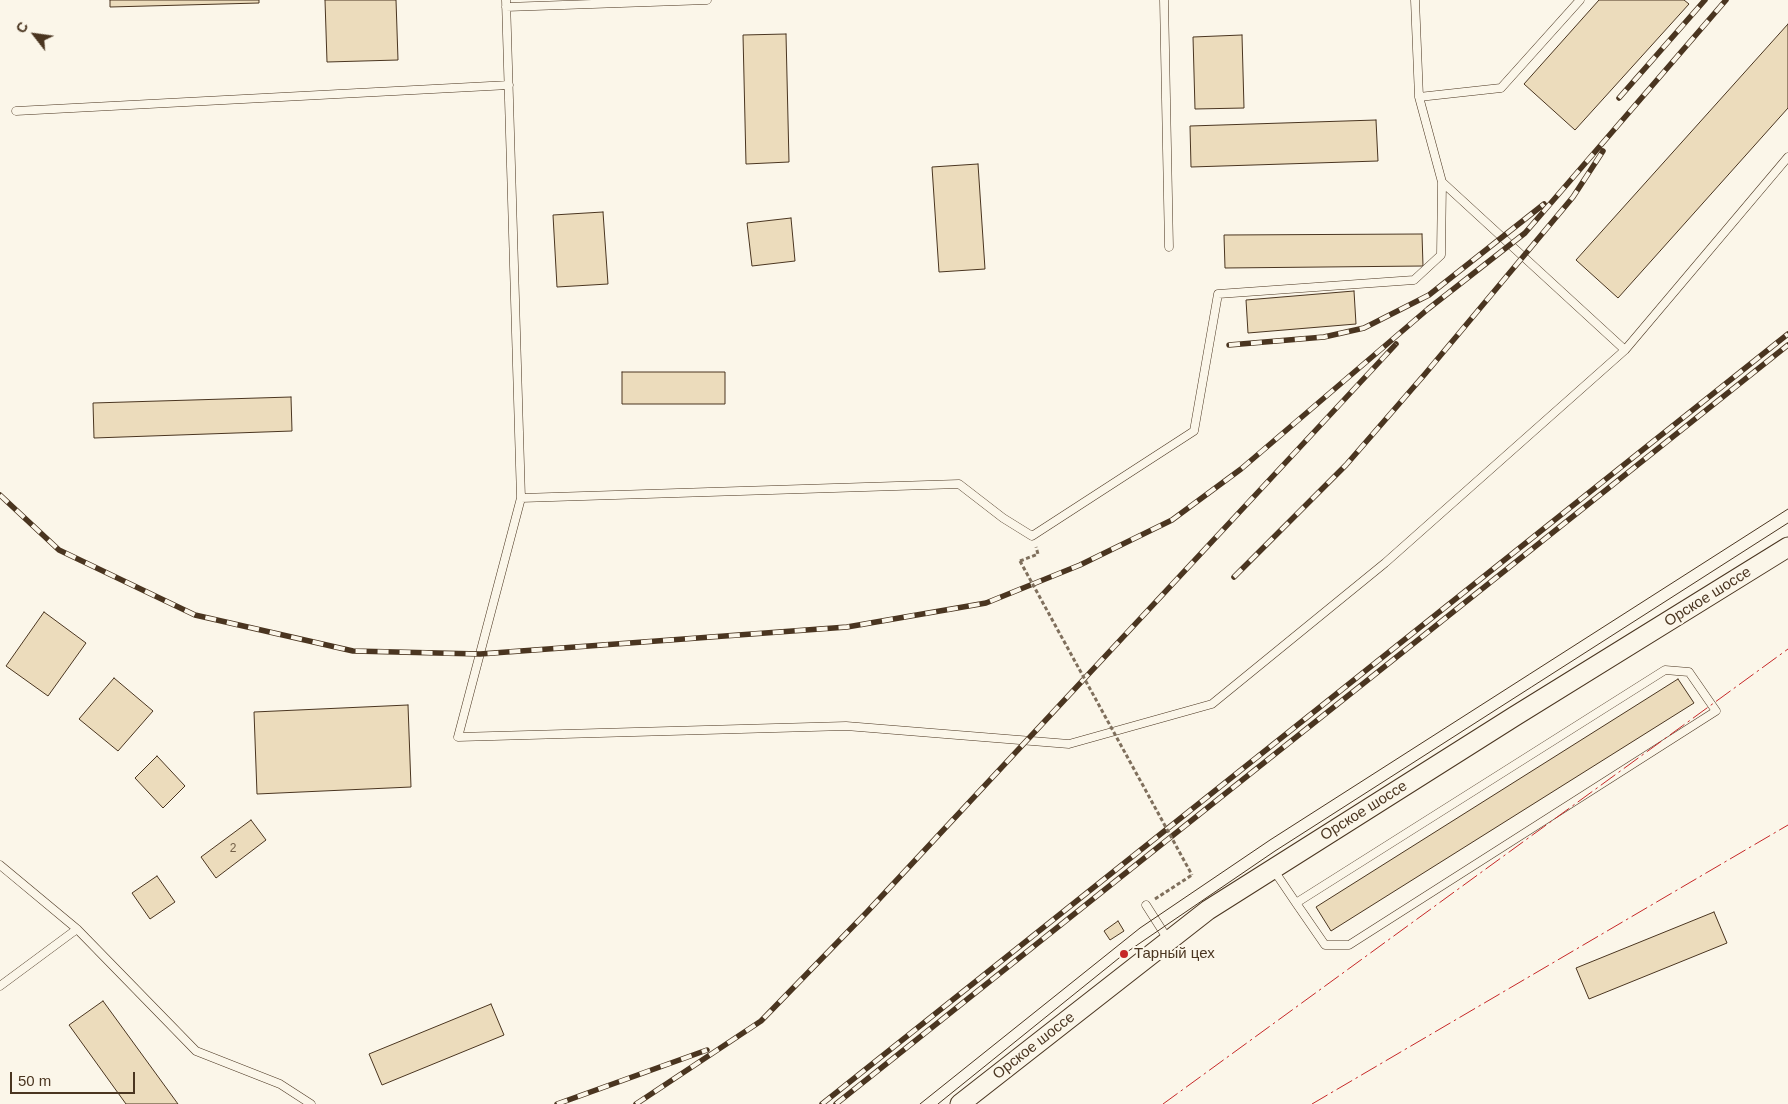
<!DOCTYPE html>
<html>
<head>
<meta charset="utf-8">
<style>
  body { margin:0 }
  #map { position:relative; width:1788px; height:1104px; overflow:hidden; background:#fbf6e9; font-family:Arial,sans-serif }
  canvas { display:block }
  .north { position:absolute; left:10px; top:10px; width:50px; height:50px; -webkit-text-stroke:4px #fbf6e9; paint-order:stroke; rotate:300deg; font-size:14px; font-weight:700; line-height:20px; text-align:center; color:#4a3520 }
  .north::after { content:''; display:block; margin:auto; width:18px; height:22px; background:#4a3520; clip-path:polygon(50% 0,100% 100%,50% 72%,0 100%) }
  .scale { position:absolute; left:10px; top:1072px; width:125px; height:22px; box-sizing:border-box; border:2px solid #4a3520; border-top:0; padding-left:6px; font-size:15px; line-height:18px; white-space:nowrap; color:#4a3520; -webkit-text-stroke:4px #fbf6e9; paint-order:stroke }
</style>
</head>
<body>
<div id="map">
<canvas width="1788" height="1104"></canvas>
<div class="north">С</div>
<div class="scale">50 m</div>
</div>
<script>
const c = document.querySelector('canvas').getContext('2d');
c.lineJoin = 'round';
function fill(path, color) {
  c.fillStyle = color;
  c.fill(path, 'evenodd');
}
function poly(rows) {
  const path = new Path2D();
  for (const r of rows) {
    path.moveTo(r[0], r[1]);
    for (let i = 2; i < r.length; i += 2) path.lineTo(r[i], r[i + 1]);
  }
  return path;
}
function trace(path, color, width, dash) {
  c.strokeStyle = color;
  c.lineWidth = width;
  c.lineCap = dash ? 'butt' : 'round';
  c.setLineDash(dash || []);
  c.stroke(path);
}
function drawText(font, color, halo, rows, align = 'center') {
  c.font = font + ' Arial,sans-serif';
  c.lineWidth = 4;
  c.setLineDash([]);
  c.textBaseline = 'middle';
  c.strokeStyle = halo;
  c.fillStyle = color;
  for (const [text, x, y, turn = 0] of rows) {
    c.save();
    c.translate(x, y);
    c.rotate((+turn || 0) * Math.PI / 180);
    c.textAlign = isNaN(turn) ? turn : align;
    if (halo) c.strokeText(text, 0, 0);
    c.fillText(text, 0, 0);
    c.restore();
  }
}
const building = poly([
  [110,0,259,0,259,3,110,7,110,0],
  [325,0,396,0,398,60,327,62,325,0],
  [1599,0,1684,0,1689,4,1575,130,1524,84,1599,0],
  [1788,24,1788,108,1618,298,1576,260,1788,24],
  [786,34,789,162,746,164,743,35,786,34],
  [1242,35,1244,108,1195,109,1193,37,1242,35],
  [1376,120,1378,161,1191,167,1190,126,1376,120],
  [978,164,985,269,939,272,932,167,978,164],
  [603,212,608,284,557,287,553,215,603,212],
  [791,218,795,261,752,266,747,223,791,218],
  [1422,234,1423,266,1225,268,1224,235,1422,234],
  [1354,291,1356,324,1248,333,1246,300,1354,291],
  [622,372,725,372,725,404,622,404,622,372],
  [291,397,292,431,94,438,93,403,291,397],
  [44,612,86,643,48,696,6,666,44,612],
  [114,678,153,711,118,751,79,719,114,678],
  [1678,679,1694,703,1331,931,1316,907,1678,679],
  [408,705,411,787,257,794,254,712,408,705],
  [157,756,185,786,163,808,135,778,157,756],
  [251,820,266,840,216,878,201,857,251,820],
  [157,876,175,902,150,919,132,893,157,876],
  [1714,912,1727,943,1589,999,1576,968,1714,912],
  [1118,921,1124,931,1110,940,1104,931,1118,921],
  [103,1001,178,1104,126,1104,69,1025,103,1001],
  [491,1004,504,1035,382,1085,369,1054,491,1004]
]);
const path = poly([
  [1020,561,1038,554,1036,547],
  [1155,899,1192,875]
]);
const service = poly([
  [506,0,521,498,458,737,846,726,1069,744,1212,704,1385,563,1625,350,1788,157],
  [1164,0,1169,247],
  [1415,0,1419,97,1442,182,1625,350],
  [506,7,707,0],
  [1419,97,1501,88,1580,0],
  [16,111,509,85],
  [521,498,959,484,1003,518,1032,536,1194,431,1218,294,1414,280,1441,255,1442,182],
  [0,865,77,929,196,1051,280,1084,311,1104],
  [1273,869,1296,903,1325,945,1349,945,1716,711,1689,672,1665,670,1296,903],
  [1146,905,1169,941],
  [0,986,77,929]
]);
const tertiary = poly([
  [960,1104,1208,910,1515,716,1788,547]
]);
const tram = poly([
  [920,1104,1140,928,1270,840,1788,509],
  [938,1104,1124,954,1275,851,1788,523]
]);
const rail = poly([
  [1619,98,1705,0],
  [1229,345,1324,337,1364,328,1429,295,1544,204],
  [0,495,59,550,195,615,353,651,480,654,847,627,986,603,1080,565,1172,520,1241,469,1428,309,1525,233,1726,0],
  [1234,577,1346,465,1425,374,1573,197,1603,151],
  [557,1104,707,1050],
  [636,1104,761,1021,867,912,1396,344],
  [822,1104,1788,334],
  [836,1104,1788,345]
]);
const pathBridge = poly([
  [1020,561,1192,875]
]);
const power = poly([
  [1163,1104,1788,649],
  [1312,1104,1788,825]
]);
const markers = [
  [1124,954,5,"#c62828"]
];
const numberNames = [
  ["2",233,849]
];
const streetNames = [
  ["Орское шоссе",1708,597,-32],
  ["Орское шоссе",1364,811,-32],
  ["Орское шоссе",1034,1046,-38]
];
const poiNames = [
  ["Тарный цех",1134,954]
];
fill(building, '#ecdcbc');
trace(building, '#4a3520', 1);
trace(service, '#4a3520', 9);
trace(tertiary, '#4a3520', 21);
trace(path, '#7f6f5c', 3, [4, 2.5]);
trace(service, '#fbf6e9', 8);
trace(tertiary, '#fbf6e9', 19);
trace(tram, '#4a3520', 1);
trace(rail, '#4a3520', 5.5);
trace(rail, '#fbf6e9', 4, [11]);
trace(pathBridge, '#7f6f5c', 3, [4, 2.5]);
trace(power, '#c62828', 1, [18, 4, 2.5, 4]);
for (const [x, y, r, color] of markers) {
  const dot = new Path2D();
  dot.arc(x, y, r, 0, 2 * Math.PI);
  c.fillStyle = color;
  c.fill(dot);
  trace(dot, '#fbf6e9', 2);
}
drawText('12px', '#725f47', null, numberNames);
drawText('15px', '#4a3520', '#fbf6e9', streetNames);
drawText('15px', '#4a3520', '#fbf6e9', poiNames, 'left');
</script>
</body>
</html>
